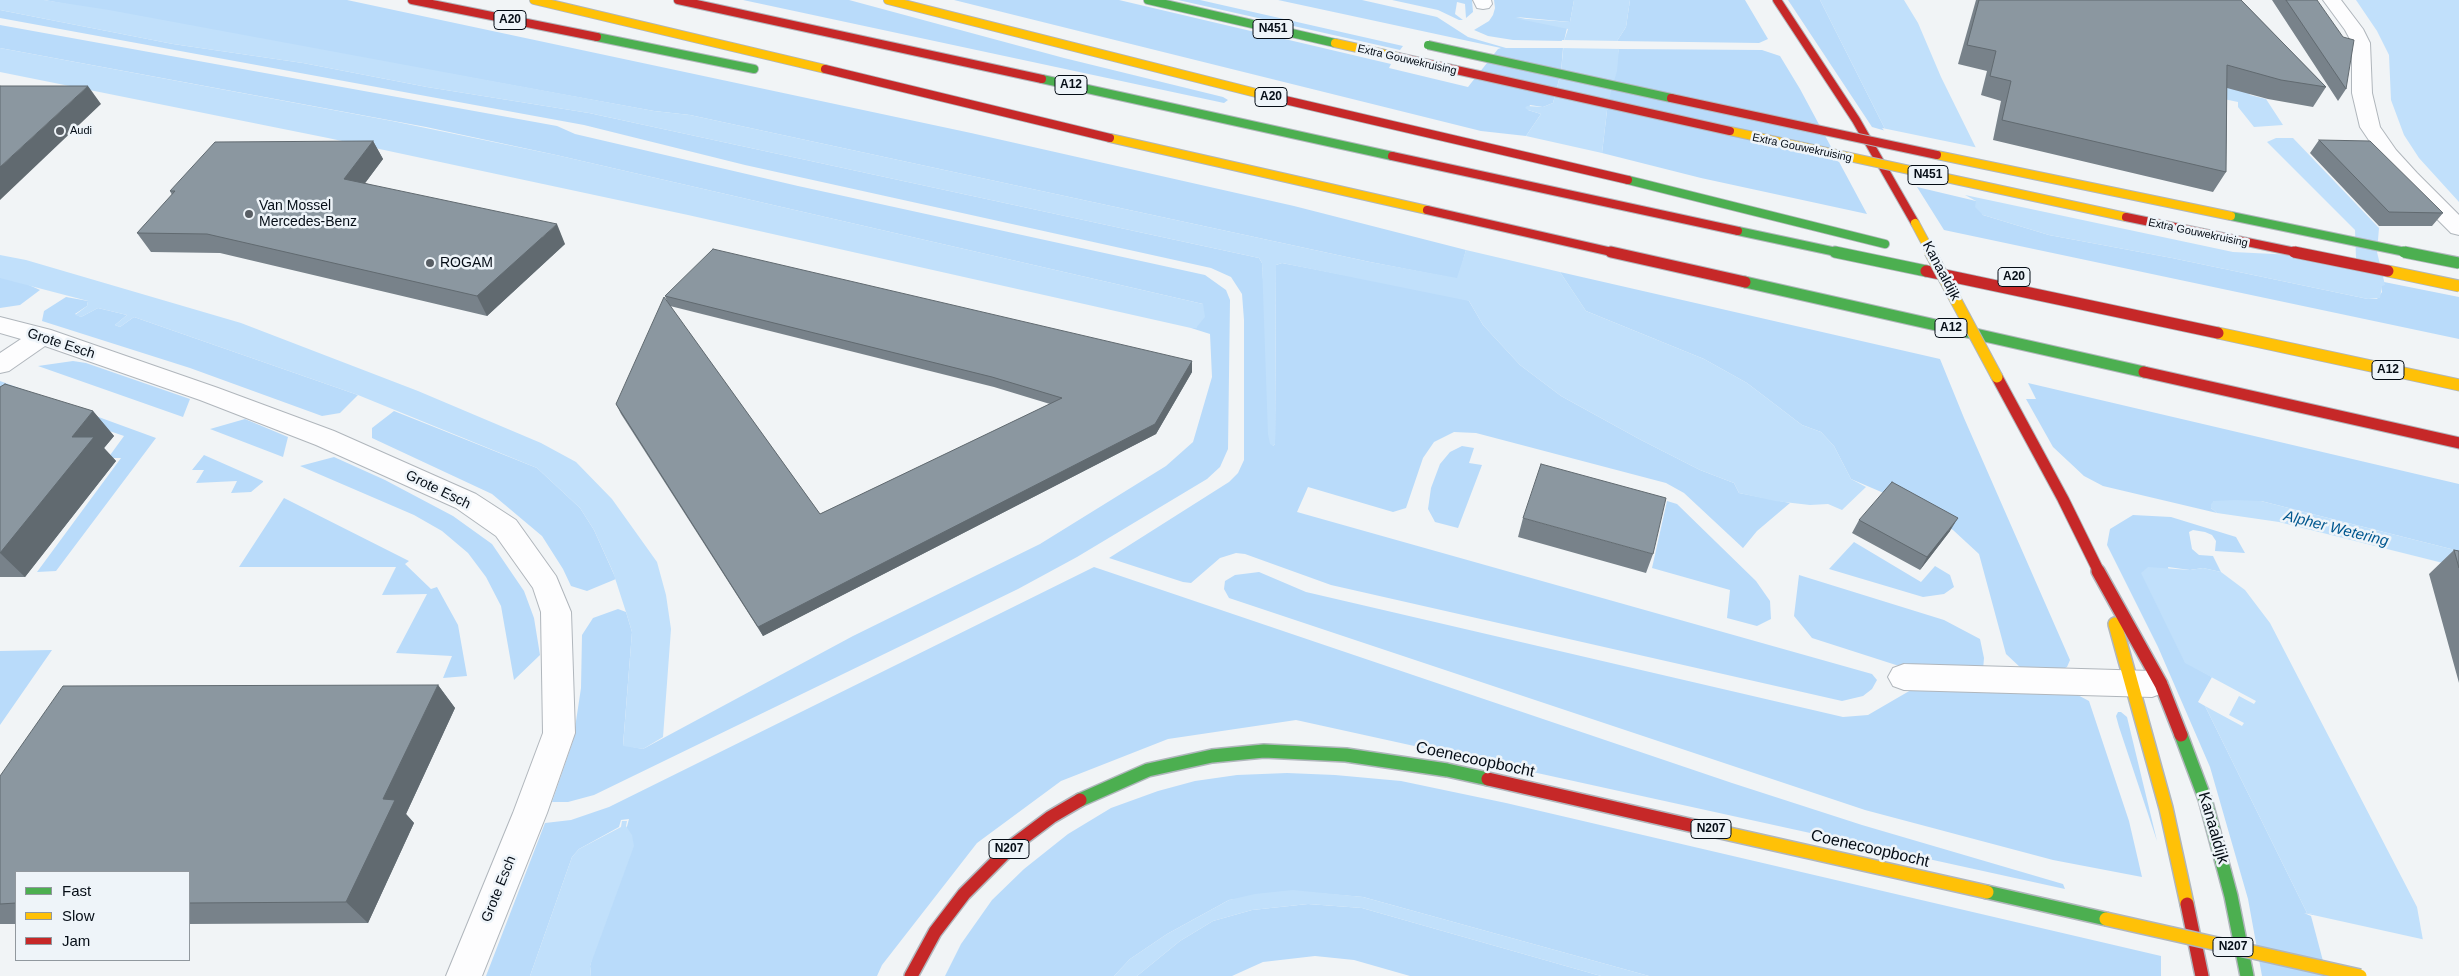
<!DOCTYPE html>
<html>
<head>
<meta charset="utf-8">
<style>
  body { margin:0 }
  #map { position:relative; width:2459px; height:976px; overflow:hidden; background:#f1f4f6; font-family:Arial,sans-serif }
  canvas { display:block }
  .legend { position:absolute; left:15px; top:871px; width:175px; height:90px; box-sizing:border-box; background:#eef4f9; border:1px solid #91989e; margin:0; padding:6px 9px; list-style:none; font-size:15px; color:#050d16 }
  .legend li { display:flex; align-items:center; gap:10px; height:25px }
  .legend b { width:25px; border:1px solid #91989e }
</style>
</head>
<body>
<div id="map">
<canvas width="2459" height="976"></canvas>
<ul class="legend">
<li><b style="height:6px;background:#4caf50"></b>Fast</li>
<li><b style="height:6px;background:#ffc107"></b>Slow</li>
<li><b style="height:6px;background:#c62828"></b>Jam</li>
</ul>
</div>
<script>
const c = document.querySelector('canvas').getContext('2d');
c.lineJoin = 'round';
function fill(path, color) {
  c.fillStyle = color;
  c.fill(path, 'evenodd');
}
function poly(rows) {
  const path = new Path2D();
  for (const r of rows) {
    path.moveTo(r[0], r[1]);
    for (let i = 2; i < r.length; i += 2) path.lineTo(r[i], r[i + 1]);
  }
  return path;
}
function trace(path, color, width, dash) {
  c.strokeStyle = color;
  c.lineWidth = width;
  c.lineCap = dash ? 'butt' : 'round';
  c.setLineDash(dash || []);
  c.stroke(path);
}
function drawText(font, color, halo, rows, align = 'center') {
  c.font = font + ' Arial,sans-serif';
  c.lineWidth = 5;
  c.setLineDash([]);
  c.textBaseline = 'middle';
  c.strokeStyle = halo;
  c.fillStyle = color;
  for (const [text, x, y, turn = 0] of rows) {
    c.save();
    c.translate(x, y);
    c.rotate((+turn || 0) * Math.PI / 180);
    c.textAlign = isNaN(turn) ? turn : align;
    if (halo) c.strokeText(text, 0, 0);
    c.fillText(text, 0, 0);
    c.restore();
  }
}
const green = poly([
  [44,0,347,0,971,133,1294,206,1466,250,1458,279,1370,262,690,115,654,111],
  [743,0,849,0,1064,58,1223,97,1228,100,1224,103],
  [954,0,1119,0,1391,64,1389,68,1468,87,1498,49,1501,48,1278,0,1362,0,1437,17,1468,37,1506,48,1563,48,1561,72,1553,103,1543,107,1530,105,1528,110,1541,114,1526,136,1481,131],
  [1178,0,1200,0,1403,46,1400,50],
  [1392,0,1472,0,1473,12,1466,18,1465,4,1457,2,1455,14,1463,20,1459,20,1438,10],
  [1494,0,1574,0,1570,22,1516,17,1567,28,1564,41,1513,40,1488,36,1474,30,1489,21,1493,15,1495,8],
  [1630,0,1745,0,1768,39,1759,43,1617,41,1626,27],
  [1788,0,1820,0,1886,131,1872,127],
  [0,10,173,44,303,63,427,87,589,113,1259,258,1262,263,1273,446,1275,444,1276,265,1282,263,1464,298,1469,301,1483,325,1520,365,1561,396,1641,440,1700,470,1734,483,1739,493,1790,503,1757,531,1743,548,1684,493,1666,483,1476,433,1454,432,1434,442,1423,458,1406,508,1393,512,1308,487,1297,512,1872,674,1877,680,1872,689,1863,696,1842,701,1331,585,1245,554,1236,553,1220,558,1191,583,1183,582,1109,558,1229,482,1238,473,1244,460,1244,320,1242,294,1231,277,1211,268,745,165,584,125,0,18],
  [0,25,557,126,575,134,798,186,1205,275,1226,290,1230,300,1228,449,1220,467,1207,479,1077,557,1018,589,594,795,568,802,552,802,573,741,581,688,582,635,593,618,618,609,626,612,632,632,623,745,643,749,853,636,1040,544,1166,466,1193,442,1212,377,1210,334,1191,328,1196,328,1203,304,556,155,426,127,0,48],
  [1619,49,1762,50,1780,56,1800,89,1867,214,1701,178,1602,153,1608,102],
  [1917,187,1976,201,1983,215,2049,235,2172,258,2368,299,2377,299,2382,292,2381,285,2384,282,2459,297,2459,339,1944,230],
  [1560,272,1940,359,1964,418,2070,660,2067,667,2061,670,2022,669,2006,654,1979,554,1953,530,1886,494,1851,479,1834,446,1821,432,1802,425,1747,383,1704,359,1586,311],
  [0,276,20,281,40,290,20,305,0,308],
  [66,297,88,301,87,306,75,314,81,317,98,308,127,315,115,325,120,327,134,317,358,395,340,413,322,416,190,368,42,321,44,311],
  [73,361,86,363,190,399,183,417,38,366],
  [0,381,156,438,56,571,37,572,121,458,108,458,124,436,31,404,0,403],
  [2028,383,2459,484,2459,551,2261,501,2214,501,2211,508,2217,513,2103,486,2084,476,2053,447,2026,399,2036,399],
  [394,411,537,468,580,508,594,530,616,579,587,591,571,586,563,569,542,536,492,494,372,438,372,428],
  [245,419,288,437,283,457,210,429],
  [1462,446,1474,448,1469,463,1482,465,1458,528,1435,522,1428,509,1431,488,1440,464,1450,452],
  [204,455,263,481,263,482,251,492,231,493,237,481,196,483,204,470,192,470],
  [334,457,385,480,453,516,492,544,524,591,534,618,540,655,514,680,501,606,486,577,468,553,442,531,414,515,300,466],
  [284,498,409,561,405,564,431,589,437,587,458,625,467,676,443,678,452,656,396,653,427,594,382,595,396,567,239,567],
  [1667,501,1677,504,1756,581,1770,601,1771,619,1757,626,1727,618,1730,590,1652,568],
  [2133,515,2171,517,2236,537,2245,553,2215,551,2216,541,2212,535,2205,532,2193,530,2189,532,2192,549,2199,555,2213,556,2221,572,2203,568,2190,570,2168,567,2185,662,2212,677,2198,702,2205,706,2307,913,2313,914,2329,976,2262,976,2248,899,2210,767,2158,647,2107,545,2110,529],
  [1854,542,1921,582,1935,566,1950,575,1954,587,1944,594,1923,597,1829,569],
  [1094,567,1732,783,1862,825,2063,884,2065,889,1296,720,1168,739,1061,781,977,843,882,965,877,976,591,976,590,966,629,819,621,820,619,827,579,849,572,857,530,976,486,976,545,823,571,820,609,807],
  [1259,572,1306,592,1843,717,1868,715,1911,690,2072,692,2089,701,2129,821,2142,877,2053,860,1865,810,1229,598,1224,589,1225,581,1235,575],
  [1799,575,1944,620,1980,639,1984,658,1983,670,1944,671,1896,665,1812,638,1794,616],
  [52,650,0,725,0,651],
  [2118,712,2121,712,2127,717,2157,841,2119,727,2116,716],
  [1287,773,1335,775,1401,781,1506,803,2161,956,2161,976,1649,976,1363,897,1293,891,1229,900,1167,934,1130,959,1114,976,945,976,961,944,992,900,1024,869,1068,834,1111,808,1158,791,1195,781,1237,775],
  [1308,904,1362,908,1601,976,1410,976,1354,960,1315,956,1263,962,1232,976,1137,976,1180,941,1213,921,1252,910]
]);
const water = poly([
  [0,0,44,0,109,10,654,111,690,115,1370,262,1457,278,1466,250,1560,272,1586,311,1704,359,1747,383,1802,425,1821,432,1834,446,1851,479,1866,487,1842,510,1828,504,1810,505,1775,501,1739,493,1734,483,1700,470,1641,440,1561,396,1520,365,1483,325,1469,301,1282,263,1276,265,1275,444,1273,446,1270,444,1268,434,1262,263,1259,258,589,113,427,87,303,63,173,44,0,10],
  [1574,0,1630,0,1626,27,1617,41,1619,49,1617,71,1608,102,1602,153,1526,136,1541,114,1528,110,1525,108,1527,106,1543,107,1553,103,1561,72,1564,41,1568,29,1514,18,1570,22],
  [1820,0,1904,0,1918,23,1941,77,1977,150,1886,131],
  [2356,0,2459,0,2459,202,2419,158,2404,135,2391,100,2389,55,2377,31],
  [0,48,392,121,556,155,1203,304,1205,317,1196,328,1191,328,688,215,328,138,0,72],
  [2242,66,2250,95,2266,99,2283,125,2254,127,2238,107,2238,102,2219,98],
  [2276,138,2293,138,2379,228,2377,252,2385,285,2382,286,2380,298,2368,299,2172,258,2049,235,1983,215,1975,207,1976,201,1965,195,2233,252,2356,258,2355,230,2267,142],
  [0,255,26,260,241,323,418,391,541,443,576,462,612,499,657,562,666,595,671,629,663,737,643,749,623,746,632,632,626,612,613,572,594,530,580,508,537,468,358,395,134,317,120,327,115,325,127,315,98,308,81,317,75,315,87,306,88,301,0,278],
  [2235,500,2261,501,2459,551,2459,567,2279,522,2217,513,2211,508,2211,504,2214,501],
  [2148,567,2190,570,2203,568,2221,572,2245,590,2270,623,2417,907,2426,957,2320,942,2313,914,2307,913,2205,706,2242,726,2244,723,2229,715,2239,696,2254,704,2256,701,2185,663,2141,573],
  [622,821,627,821,626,826,632,835,634,846,590,966,591,976,530,976,572,857,579,849,621,827],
  [1293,890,1363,897,1649,976,1601,976,1362,908,1308,904,1252,910,1213,921,1180,941,1137,976,1114,976,1130,959,1167,934,1229,900,1255,894]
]);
const pier = poly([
  [1562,40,1620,41,1622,49,1561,48],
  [1882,128,1979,148,1979,150,1976,152,1886,133],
  [2304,913,2426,940,2429,956,2436,976,2327,976,2311,916]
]);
const street = poly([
  [1473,0,1491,0,1492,4,1489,8,1483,9,1477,8,1473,0],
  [2323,0,2341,0,2363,29,2370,43,2372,93,2380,127,2396,150,2417,173,2459,215,2459,235,2451,233,2401,183,2381,158,2360,127,2352,93,2352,43,2345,30,2323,0],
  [0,317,51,330,218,388,334,431,476,494,516,520,556,576,571,612,575,733,547,813,482,976,446,976,513,813,543,733,541,612,533,588,496,536,456,508,316,445,200,400,45,346,9,371,0,373,0,353,21,339,0,333,0,317],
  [1904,664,2152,671,2163,675,2168,684,2163,693,2152,697,1904,690,1893,686,1888,677,1893,668,1904,664]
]);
const fastFar2 = poly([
  [1148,0,1335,43],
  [597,37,754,69],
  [1042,79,1392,156],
  [1628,180,1885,244],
  [1738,231,1841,253]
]);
const fastFar1 = poly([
  [1835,252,1926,271],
  [1745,282,2144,372]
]);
const fast = poly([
  [2181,735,2205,799,2231,896,2247,976],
  [1080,800,1148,770,1212,756,1264,751,1346,755,1447,770,1488,779],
  [1987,892,2106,919]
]);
const slowFar2 = poly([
  [534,0,825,69],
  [888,0,1272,97],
  [1335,43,1398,57],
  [1110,138,1427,210]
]);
const slowFar1 = poly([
  [2218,333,2459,385]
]);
const slow = poly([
  [2115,624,2166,808,2187,904],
  [1707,829,1987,892]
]);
const jamFar2 = poly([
  [412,0,597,37],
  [678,0,1042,79],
  [1777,0,1856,120,1915,223],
  [825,69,1110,138],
  [1272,97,1628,180],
  [1392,156,1738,231],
  [1427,210,1616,253]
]);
const jamFar1 = poly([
  [1611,252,1745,282],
  [1926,271,2218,333],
  [2144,372,2459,443],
  [1997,377,2063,499,2099,572]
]);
const jam = poly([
  [2098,571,2161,684,2181,735],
  [1488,779,1707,829],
  [2187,904,2202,976],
  [911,976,935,932,964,894,1011,847,1051,817,1080,800]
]);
const fastBridgeFar1 = poly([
  [1428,45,1671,98],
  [2231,216,2410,253]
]);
const fastBridge = poly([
  [2404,252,2459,263]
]);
const slowBridgeFar2 = poly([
  [1730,131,2126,217],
  [1937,155,2231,216],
  [1915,223,1931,253]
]);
const slowBridgeFar1 = poly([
  [1930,252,1997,377],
  [2388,271,2459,286]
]);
const slowBridge = poly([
  [2106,919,2360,976]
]);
const jamBridgeFar1 = poly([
  [1398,57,1730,131],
  [1671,98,1937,155],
  [2126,217,2300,253]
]);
const jamBridge = poly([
  [2294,252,2388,271]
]);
const wall = poly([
  [1976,0,2241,0,2326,87,2313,107,2268,99,2227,88,2226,172,2213,192,1993,140,2001,101,1981,95,1987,71,1958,64],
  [2272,0,2317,0,2346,89,2338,101],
  [2319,140,2443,213,2432,226,2379,226,2310,153],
  [373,141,383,159,365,183,565,244,487,316,220,253,151,252,137,233,172,195,170,191],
  [665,296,1192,372,1156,434,763,636,621,414,616,404,668,304],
  [670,306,994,387,1050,404,820,514],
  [0,387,93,411,114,436,104,448,116,461,25,577,0,577],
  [1523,518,1653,554,1646,573,1518,537],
  [1859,520,1950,531,1920,570,1852,533],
  [2454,550,2459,551,2459,683,2429,574],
  [438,685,455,708,406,814,414,823,368,923,189,924,189,872,16,872,16,924,0,924,0,776]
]);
const shadedWall = poly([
  [88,86,101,104,0,200,0,167],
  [373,141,383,159,354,198,344,179],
  [557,224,565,244,487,316,477,296],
  [1192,361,1192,372,1156,434,763,636,758,627],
  [93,411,114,436,104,448,116,461,25,577,0,553,72,437],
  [1958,518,1950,531,1920,570,1927,557],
  [438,685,455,708,406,814,414,823,368,923,346,902,383,799]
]);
const building = poly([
  [1979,0,2241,0,2326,87,2281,80,2227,65,2226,172,2002,120,2011,81,1990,76,1996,51,1967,45,1979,0],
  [2286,0,2317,0,2343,37,2354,40,2346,89,2286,0],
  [0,86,88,86,0,167,0,86],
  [2319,140,2370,141,2443,213,2389,212,2319,140],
  [373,141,344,179,557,224,477,296,207,234,137,233,175,191,170,191,215,142,373,141],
  [713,249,1192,361,1155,424,758,627,616,404,664,297,820,514,1062,398,992,377,665,296,713,249],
  [5,384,93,411,72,437,94,437,0,553,0,387,5,384],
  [1541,464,1666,498,1653,554,1523,518,1541,464],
  [1892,482,1958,518,1927,557,1859,520,1892,482],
  [2454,550,2459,551,2459,568,2454,550],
  [438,685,383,799,395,800,346,902,189,903,189,872,16,872,16,903,0,904,0,776,63,686,438,685]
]);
const markers = [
  [60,131,5,"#585e64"],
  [249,214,5,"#585e64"],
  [430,263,5,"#585e64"]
];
const farStreetnames = [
  ["Extra Gouwekruising",1407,60,13],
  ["Extra Gouwekruising",1802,148,12],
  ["Extra Gouwekruising",2198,233,12]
];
const farPoinames = [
  ["Audi",70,131]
];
const shields = [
  [510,20,32],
  [1273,29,40],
  [1071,85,32],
  [1271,97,32],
  [1928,175,40],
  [2014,277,32],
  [1951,328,32],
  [2388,370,32],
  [1711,829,40],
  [1009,849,40],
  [2233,947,40]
];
const shieldNames = [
  ["A20",510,20],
  ["N451",1273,29],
  ["A12",1071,85],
  ["A20",1271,97],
  ["N451",1928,175],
  ["A20",2014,277],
  ["A12",1951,328],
  ["A12",2388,370],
  ["N207",1711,829],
  ["N207",1009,849],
  ["N207",2233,947]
];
const poiNames = [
  ["Van Mossel",259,206],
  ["Mercedes-Benz",259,222],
  ["ROGAM",440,263]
];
const streetNames = [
  ["Kanaaldijk",1941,271,62],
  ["Grote Esch",61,344,18],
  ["Grote Esch",438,490,26],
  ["Grote Esch",499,889,-68]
];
const waterNames = [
  ["Alpher Wetering",2336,529,14]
];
const nearStreetnames = [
  ["Coenecoopbocht",1475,760,12],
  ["Kanaaldijk",2213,828,74],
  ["Coenecoopbocht",1870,849,13]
];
fill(green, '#b9dbfa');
fill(water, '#c1e0fb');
fill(pier, '#f1f4f6');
trace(street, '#b0b6bc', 2);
trace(fastFar2, '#b0b6bc', 10);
trace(fastFar1, '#b0b6bc', 13);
trace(fast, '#b0b6bc', 16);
trace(slowFar2, '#b0b6bc', 10);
trace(slowFar1, '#b0b6bc', 13);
trace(slow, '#b0b6bc', 16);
trace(jamFar2, '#b0b6bc', 10);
trace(jamFar1, '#b0b6bc', 13);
trace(jam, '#b0b6bc', 16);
fill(street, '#fdfdfe');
trace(fastFar2, '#4caf50', 8);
trace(fastFar1, '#4caf50', 11);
trace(fast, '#4caf50', 13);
trace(slowFar2, '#ffc107', 8);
trace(slowFar1, '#ffc107', 11);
trace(slow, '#ffc107', 13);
trace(jamFar2, '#c62828', 8);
trace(jamFar1, '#c62828', 11);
trace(jam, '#c62828', 13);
trace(fastBridgeFar1, '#b0b6bc', 10, []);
trace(fastBridge, '#b0b6bc', 13, []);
trace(slowBridgeFar2, '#b0b6bc', 10, []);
trace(slowBridgeFar1, '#b0b6bc', 13, []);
trace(slowBridge, '#b0b6bc', 16, []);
trace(jamBridgeFar1, '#b0b6bc', 10, []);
trace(jamBridge, '#b0b6bc', 13, []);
trace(fastBridgeFar1, '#4caf50', 8);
trace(fastBridge, '#4caf50', 11);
trace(slowBridgeFar2, '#ffc107', 8);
trace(slowBridgeFar1, '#ffc107', 11);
trace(slowBridge, '#ffc107', 13);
trace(jamBridgeFar1, '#c62828', 8);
trace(jamBridge, '#c62828', 11);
fill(wall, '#78828a');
fill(shadedWall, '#616a70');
fill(building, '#8b97a0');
trace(building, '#616a70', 1);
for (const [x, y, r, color] of markers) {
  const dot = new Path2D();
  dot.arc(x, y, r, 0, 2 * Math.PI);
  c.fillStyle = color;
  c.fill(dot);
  trace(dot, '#eef4f9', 2);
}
drawText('11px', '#050d16', '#eef4f9', farStreetnames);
drawText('11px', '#050d16', '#eef4f9', farPoinames, 'left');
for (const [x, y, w] of shields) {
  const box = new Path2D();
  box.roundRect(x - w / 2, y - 9.5, w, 19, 4);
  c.fillStyle = '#eef4f9';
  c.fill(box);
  trace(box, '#050d16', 1);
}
drawText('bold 12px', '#050d16', null, shieldNames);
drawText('14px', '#050d16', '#eef4f9', poiNames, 'left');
drawText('14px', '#050d16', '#eef4f9', streetNames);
drawText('italic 15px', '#00578f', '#eef4f9', waterNames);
drawText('16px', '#050d16', '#eef4f9', nearStreetnames);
</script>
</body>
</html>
